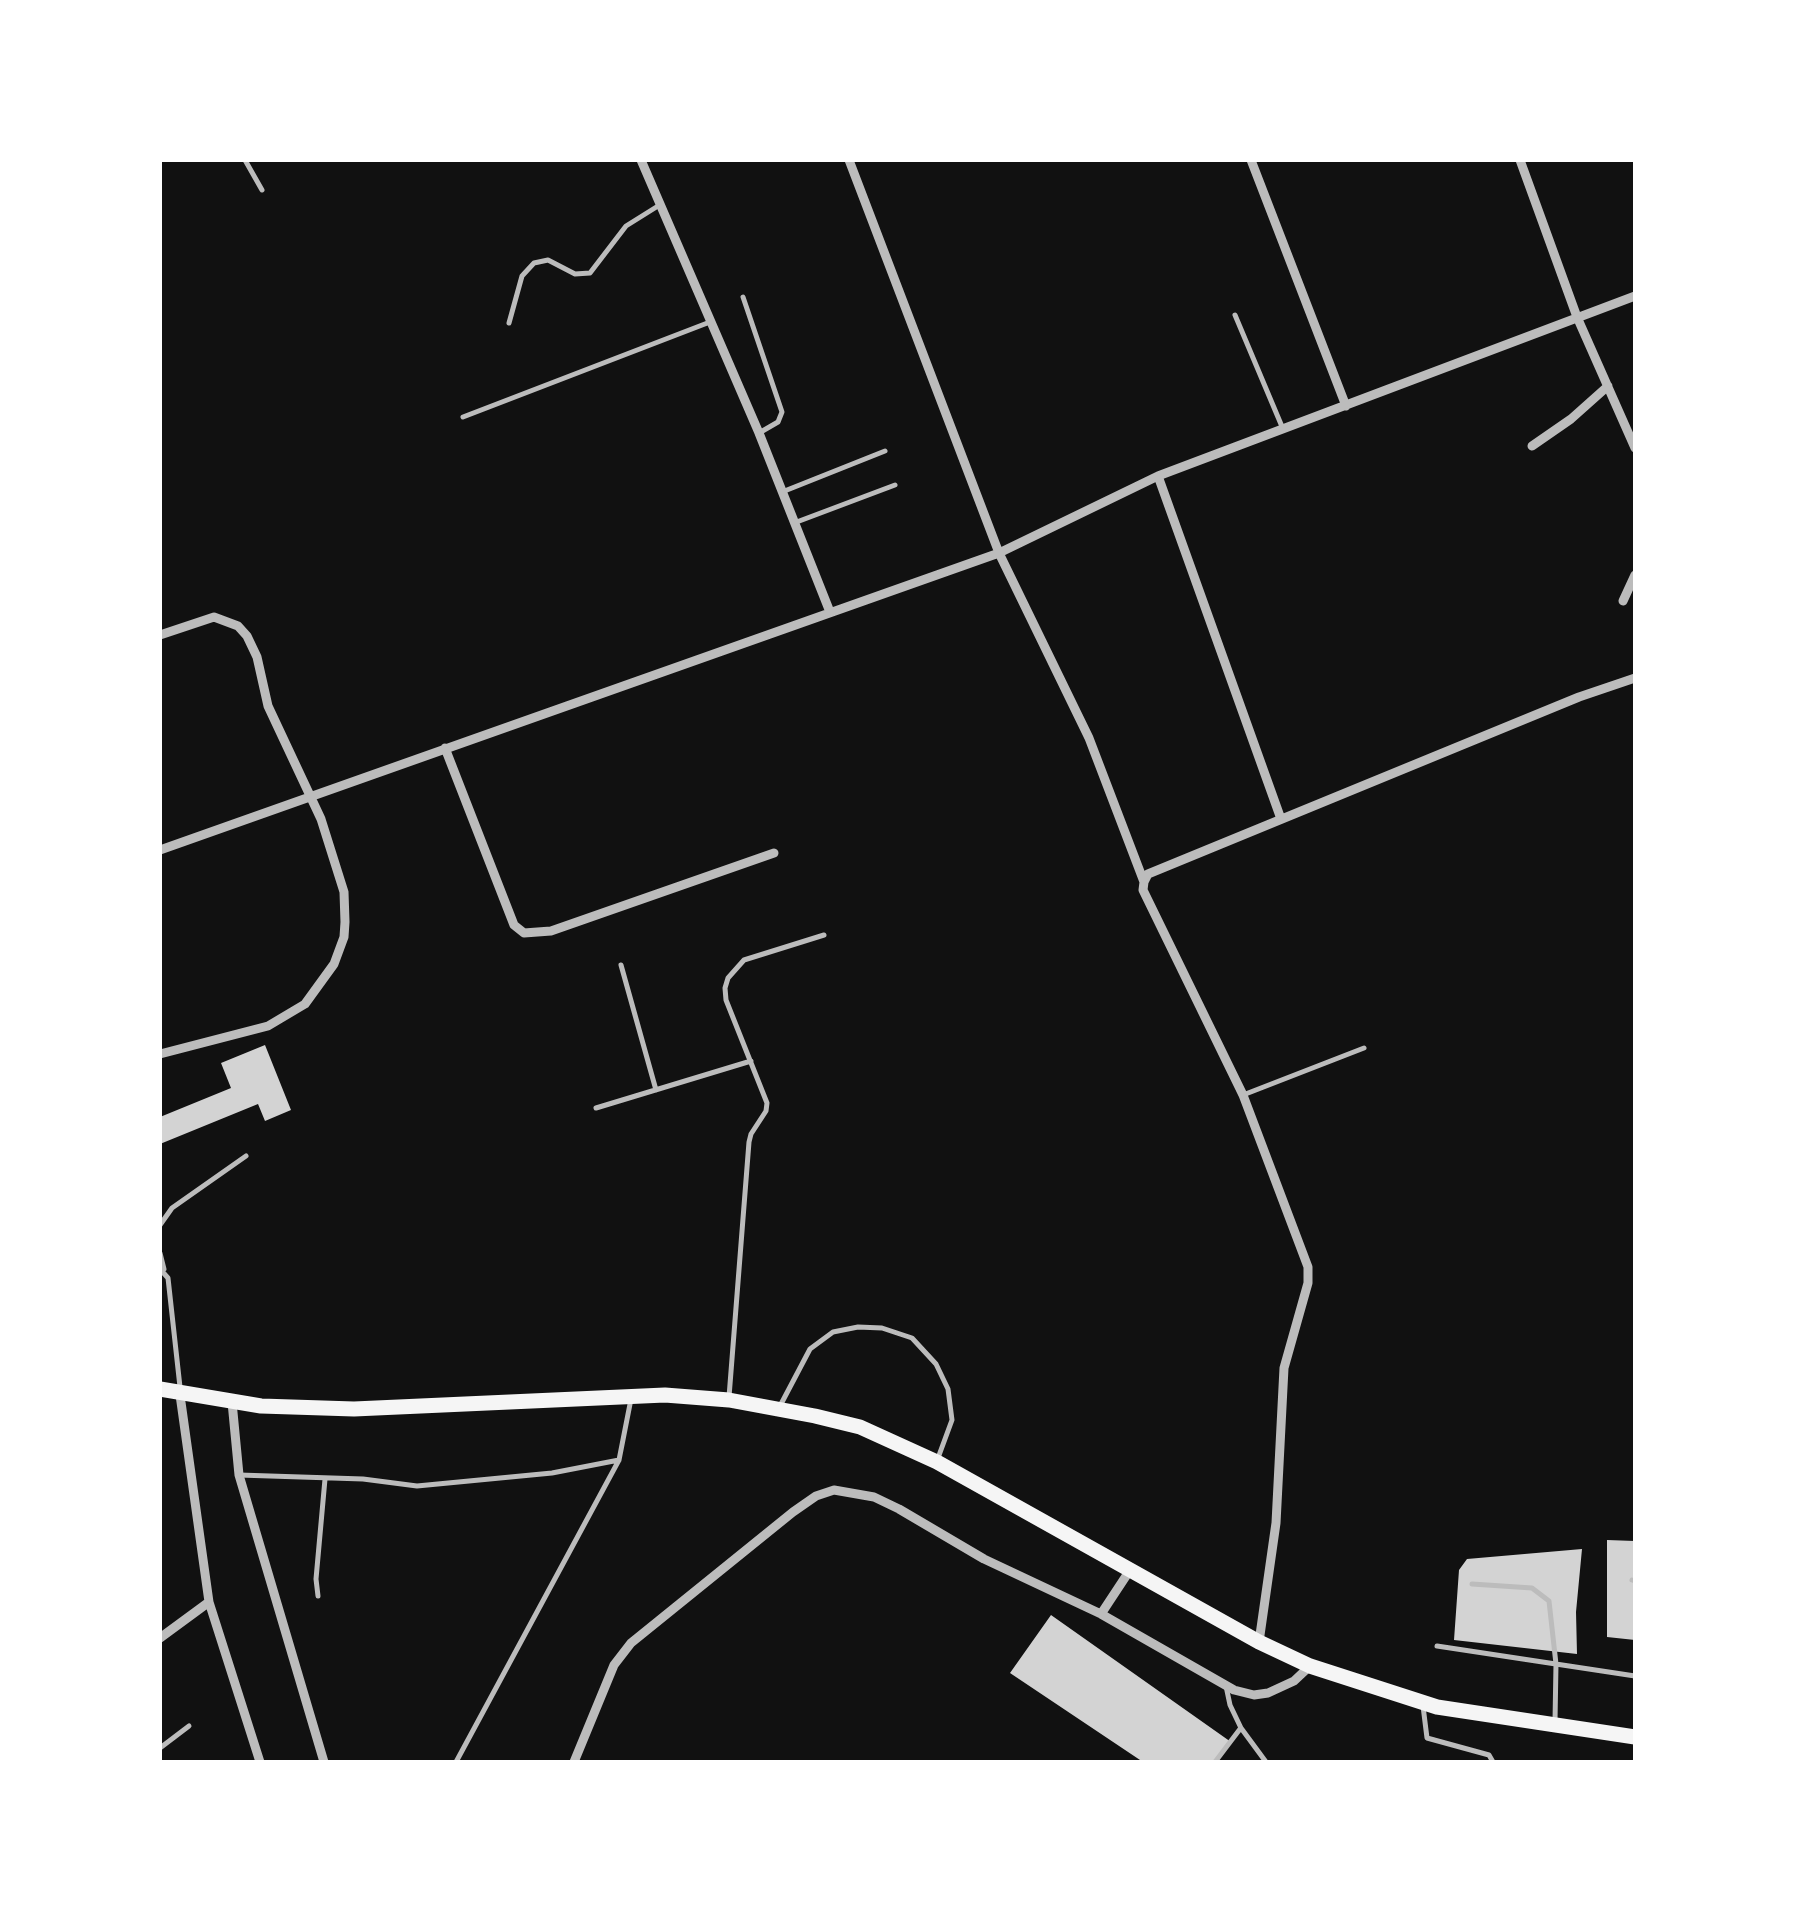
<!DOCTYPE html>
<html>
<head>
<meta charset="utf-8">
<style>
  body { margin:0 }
  #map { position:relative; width:1795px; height:1922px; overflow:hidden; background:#111; font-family:Manrope,sans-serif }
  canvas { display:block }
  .frame { position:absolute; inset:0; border:162px solid #fff; pointer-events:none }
</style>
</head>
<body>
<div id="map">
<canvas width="1795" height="1922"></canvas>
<div class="frame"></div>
</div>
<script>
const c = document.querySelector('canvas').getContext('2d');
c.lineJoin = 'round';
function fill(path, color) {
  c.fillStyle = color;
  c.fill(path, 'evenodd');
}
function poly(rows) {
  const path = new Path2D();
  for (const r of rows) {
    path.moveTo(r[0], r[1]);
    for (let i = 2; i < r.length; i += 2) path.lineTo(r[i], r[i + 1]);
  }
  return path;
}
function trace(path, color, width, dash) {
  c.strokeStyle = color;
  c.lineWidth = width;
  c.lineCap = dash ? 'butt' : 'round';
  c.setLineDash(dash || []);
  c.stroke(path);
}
const building = poly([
  [265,1045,291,1110,265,1121,258,1104,160,1144,160,1117,231,1088,221,1063],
  [1607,1540,1635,1541,1635,1640,1607,1637],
  [1582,1549,1576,1612,1577,1654,1454,1640,1459,1570,1467,1559],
  [1051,1615,1231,1742,1217,1762,1143,1762,1010,1673]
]);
const service = poly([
  [245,160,262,190],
  [743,297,782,412,778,422,759,433],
  [1235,315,1283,429],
  [509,323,522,276,534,263,548,260,575,274,590,273,626,226,658,206],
  [463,417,710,322],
  [782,492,885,451],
  [794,523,895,485],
  [621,965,656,1090],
  [1243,1095,1364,1048],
  [596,1108,751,1061],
  [160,1225,172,1208,246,1156],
  [160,1253,164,1269],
  [160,1269,168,1278,180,1387],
  [729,1397,749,1142,751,1134,766,1111,767,1103,726,1000,725,988,728,978,744,960,824,935],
  [780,1406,810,1349,833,1332,858,1327,882,1328,912,1338,936,1364,948,1389,952,1420,938,1458],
  [239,1475,363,1479,417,1486,552,1473,619,1460],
  [1632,1580,1635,1581],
  [1472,1584,1532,1588,1549,1601,1556,1664,1555,1721],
  [318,1596,316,1579,325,1479],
  [1437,1646,1635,1676],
  [1226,1686,1230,1705,1241,1728,1266,1762],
  [1423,1706,1427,1738,1489,1755,1493,1762],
  [160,1748,189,1726],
  [456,1762,619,1460,631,1399],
  [1215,1762,1240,1729]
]);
const minor = poly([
  [641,160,759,433,830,612],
  [849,160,999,553,1089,738,1144,882],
  [1251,160,1346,406],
  [1520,160,1577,317,1635,448],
  [1532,446,1571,419,1608,386],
  [1158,476,1281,819],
  [1623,601,1635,575],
  [160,635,214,617,238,626,247,636,257,657,268,706,321,819,344,892,345,922,344,937,334,964,305,1004,268,1026,160,1054],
  [445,748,514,925,524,933,551,931,774,853],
  [160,850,999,553,1158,476,1635,296],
  [180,1395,209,1602,260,1762],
  [232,1402,239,1475,324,1762],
  [1101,1614,1130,1570],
  [160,1638,209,1602],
  [1259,1642,1276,1523,1284,1368,1308,1283,1308,1267,1243,1095,1143,890,1144,882,1148,874,1579,697,1635,678],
  [574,1762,614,1665,631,1643,793,1512,816,1496,834,1490,874,1497,899,1509,984,1559,1101,1614,1234,1690,1254,1695,1268,1693,1294,1681,1310,1666]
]);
const trunk = poly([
  [160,1389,261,1406,354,1409,665,1395,729,1400,815,1416,860,1427,937,1462,1259,1642,1310,1666,1437,1707,1635,1737]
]);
fill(building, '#d3d3d3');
trace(service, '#bcbcbc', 5);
trace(minor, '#bcbcbc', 9);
trace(trunk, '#f5f5f5', 15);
</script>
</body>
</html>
